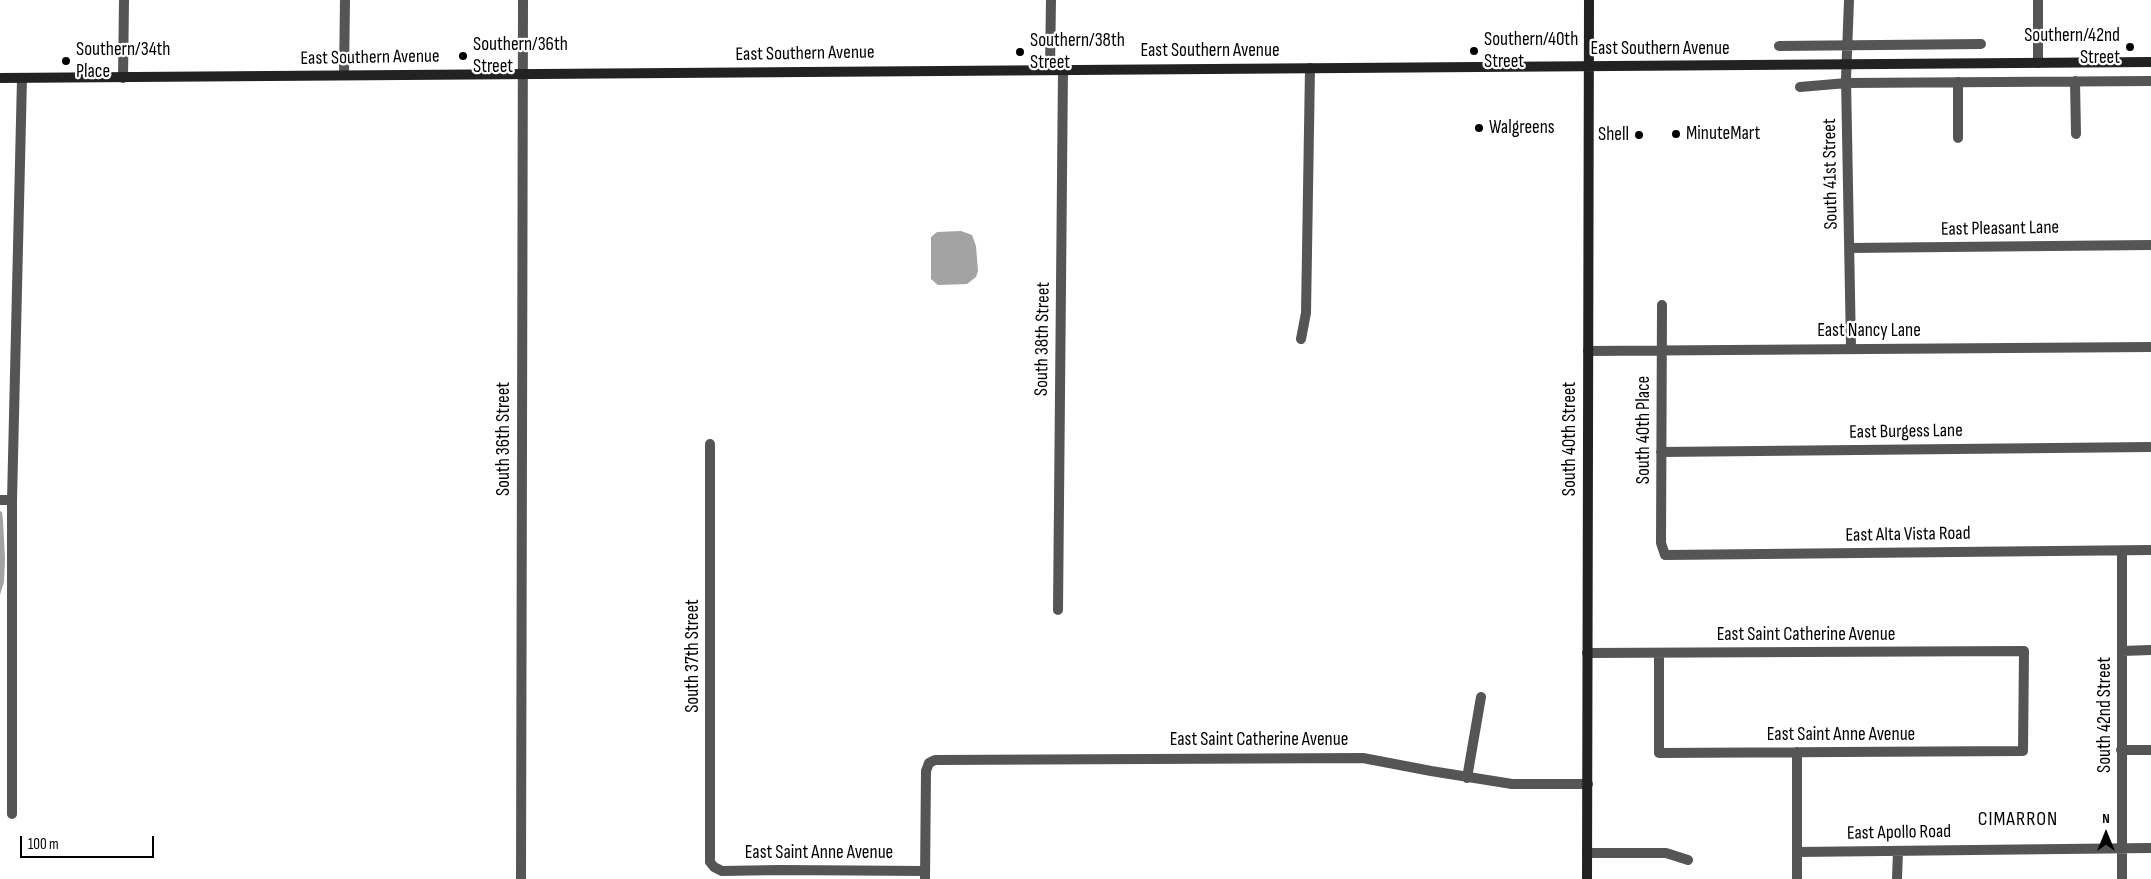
<!DOCTYPE html>
<html>
<head>
<meta charset="utf-8">
<style>
  body { margin:0 }
  #map { position:relative; width:2151px; height:879px; overflow:hidden; background:#fff; font-family:"Sofia Sans Condensed",sans-serif }
  canvas { display:block }
  .north { position:absolute; left:2081px; top:809px; width:50px; height:50px; -webkit-text-stroke:4px #fff; paint-order:stroke; rotate:0deg; font-size:14px; font-weight:700; line-height:20px; text-align:center; color:#000 }
  .north::after { content:''; display:block; margin:auto; width:18px; height:22px; background:#000; clip-path:polygon(50% 0,100% 100%,50% 72%,0 100%) }
  .scale { position:absolute; left:20px; top:836px; width:134px; height:22px; box-sizing:border-box; border:2px solid #000; border-top:0; padding-left:6px; font-size:15px; line-height:18px; white-space:nowrap; color:#000; -webkit-text-stroke:4px #fff; paint-order:stroke }
</style>
</head>
<body>
<div id="map">
<canvas width="2151" height="879"></canvas>
<div class="north">N</div>
<div class="scale">100 m</div>
</div>
<script>
const c = document.querySelector('canvas').getContext('2d');
c.lineJoin = 'round';
function fill(path, color) {
  c.fillStyle = color;
  c.fill(path, 'evenodd');
}
function poly(rows) {
  const path = new Path2D();
  for (const r of rows) {
    path.moveTo(r[0], r[1]);
    for (let i = 2; i < r.length; i += 2) path.lineTo(r[i], r[i + 1]);
  }
  return path;
}
function trace(path, color, width, dash) {
  c.strokeStyle = color;
  c.lineWidth = width;
  c.lineCap = dash ? 'butt' : 'round';
  c.setLineDash(dash || []);
  c.stroke(path);
}
function drawText(font, color, halo, rows, align = 'center') {
  c.font = font + ' "Sofia Sans Condensed",sans-serif';
  c.lineWidth = 4.5;
  c.setLineDash([]);
  c.textBaseline = 'middle';
  c.strokeStyle = halo;
  c.fillStyle = color;
  for (const [text, x, y, turn = 0] of rows) {
    c.save();
    c.translate(x, y);
    c.rotate((+turn || 0) * Math.PI / 180);
    c.textAlign = isNaN(turn) ? turn : align;
    if (halo) c.strokeText(text, 0, 0);
    c.fillText(text, 0, 0);
    c.restore();
  }
}
const water = poly([
  [961,231,972,235,976,246,978,271,976,277,967,284,938,285,931,279,931,237,937,232],
  [0,511,2,512,3,520,5,558,4,582,0,595]
]);
const minor = poly([
  [1849,0,1846,79,1851,348],
  [1779,46,1981,44],
  [2038,63,2038,0],
  [1050,69,1051,0],
  [344,75,345,0],
  [123,78,124,0],
  [2075,81,2076,134],
  [1800,87,1847,83,2151,81],
  [1958,138,1958,82],
  [1849,248,2151,245],
  [1662,305,1661,543,1665,555,2151,550],
  [1301,339,1306,313,1310,68],
  [1588,351,2151,347],
  [710,444,710,862,714,867,722,871,780,870,925,871],
  [1661,452,2151,447],
  [0,500,12,500],
  [1058,610,1063,69],
  [2122,651,2151,650],
  [1587,653,2024,651,2023,751,1659,753,1659,653],
  [2121,750,2151,750],
  [1467,778,1481,697],
  [12,814,12,500,22,78],
  [1797,852,2151,848],
  [1587,853,1666,853,1688,860],
  [925,879,926,771,929,763,935,760,1363,758,1431,771,1512,784,1588,784],
  [1797,879,1797,752],
  [1897,879,1898,851],
  [2122,879,2122,551]
]);
const tertiary = poly([
  [521,879,523,0]
]);
const secondary = poly([
  [0,78,2151,62],
  [1587,879,1589,0]
]);
const markers = [
  [2130,47,5,"#000"],
  [1474,51,5,"#000"],
  [1020,52,5,"#000"],
  [463,56,5,"#000"],
  [66,61,5,"#000"],
  [1479,128,5,"#000"],
  [1676,134,5,"#000"],
  [1639,135,5,"#000"]
];
const poiNames = [
  ["Southern/42nd",2120,36,"right"],
  ["Street",2120,58,"right"],
  ["Southern/40th",1484,40],
  ["Street",1484,62],
  ["Southern/38th",1030,41],
  ["Street",1030,63],
  ["Southern/36th",473,45],
  ["Street",473,67],
  ["Southern/34th",76,50],
  ["Place",76,72],
  ["Walgreens",1489,128],
  ["MinuteMart",1686,134],
  ["Shell",1629,135,"right"]
];
const streetNames = [
  ["East Southern Avenue",1660,49],
  ["East Southern Avenue",1210,51],
  ["East Southern Avenue",805,54,-1],
  ["East Southern Avenue",370,58,-1],
  ["South 41st Street",1831,174,-91],
  ["East Pleasant Lane",2000,229,-1],
  ["East Nancy Lane",1869,331],
  ["South 38th Street",1043,339,-89],
  ["South 40th Place",1644,430,-90],
  ["East Burgess Lane",1906,432,-1],
  ["South 36th Street",504,439,-90],
  ["South 40th Street",1570,439,-90],
  ["East Alta Vista Road",1908,535,-1],
  ["East Saint Catherine Avenue",1806,635],
  ["South 37th Street",693,656,-90],
  ["South 42nd Street",2105,715,-90],
  ["East Saint Anne Avenue",1841,735],
  ["East Saint Catherine Avenue",1259,740],
  ["East Apollo Road",1899,833,-1],
  ["East Saint Anne Avenue",819,853]
];
const neighbourhoodNames = [
  ["CIMARRON",2018,820]
];
fill(water, '#a3a3a3');
trace(minor, '#555', 10);
trace(tertiary, '#555', 10);
trace(secondary, '#222', 10);
for (const [x, y, r, color] of markers) {
  const dot = new Path2D();
  dot.arc(x, y, r, 0, 2 * Math.PI);
  c.fillStyle = color;
  c.fill(dot);
  trace(dot, '#fff', 2);
}
drawText('19px', '#000', '#fff', poiNames, 'left');
drawText('19px', '#000', '#fff', streetNames);
c.letterSpacing = '1px';
drawText('20px', '#000', '#fff', neighbourhoodNames);
c.letterSpacing = '0px';
</script>
</body>
</html>
